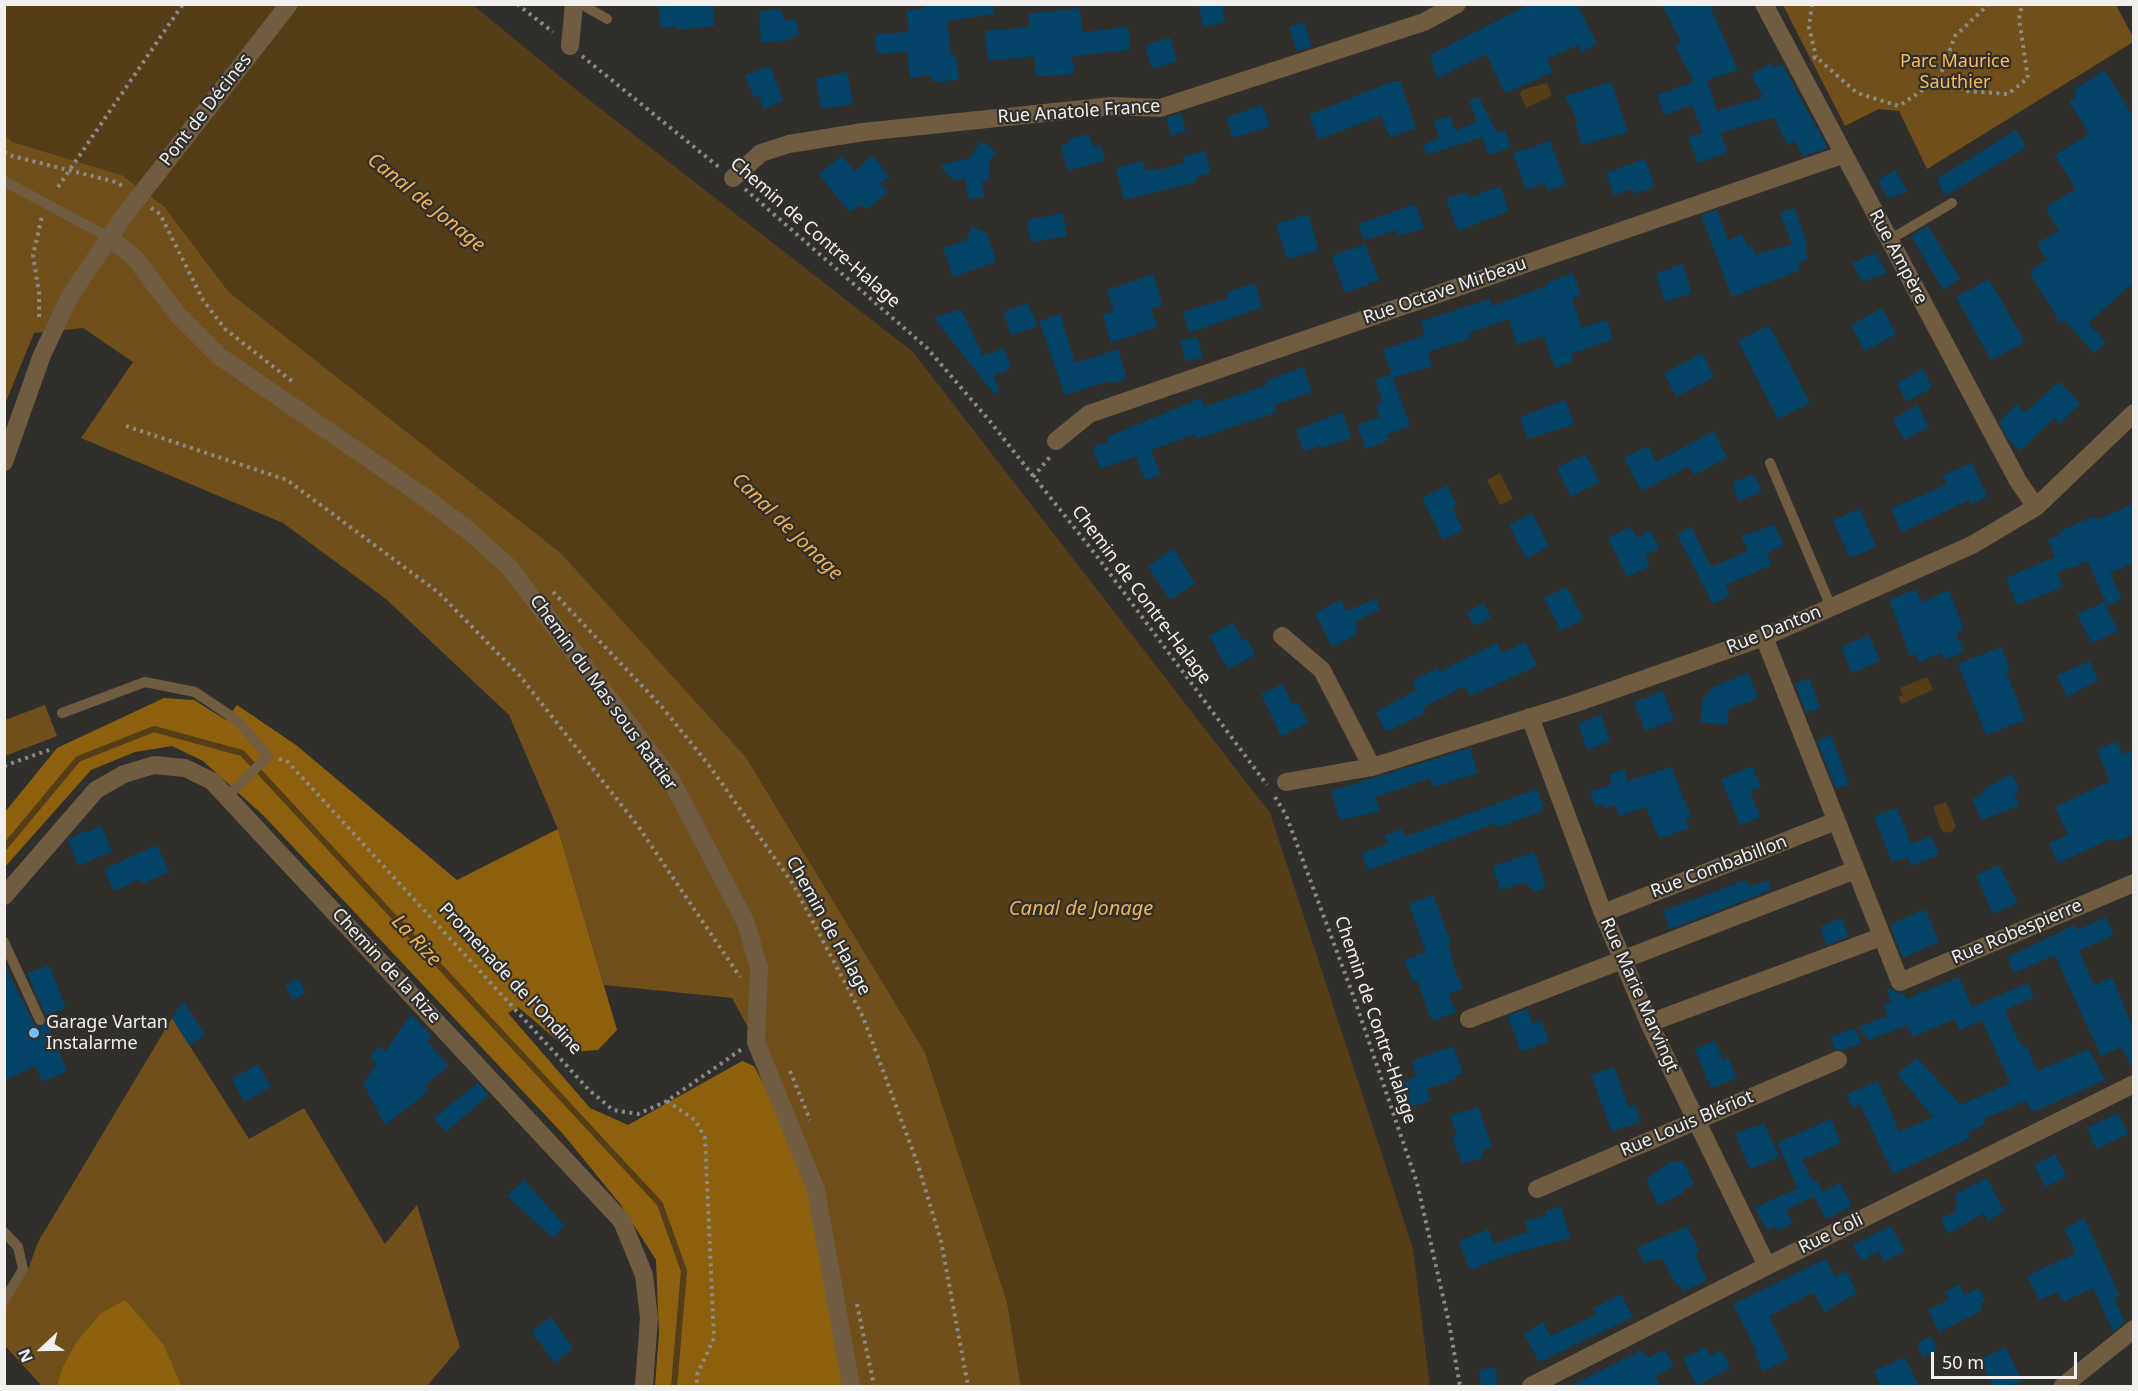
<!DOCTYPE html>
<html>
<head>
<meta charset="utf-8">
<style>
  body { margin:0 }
  #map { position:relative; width:2138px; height:1391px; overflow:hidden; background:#312f2c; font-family:"Noto Sans",sans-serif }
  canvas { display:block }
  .frame { position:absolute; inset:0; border:6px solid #f2f0ef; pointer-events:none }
  .north { position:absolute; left:12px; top:1319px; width:60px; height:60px; -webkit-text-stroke:4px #312f2c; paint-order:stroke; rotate:248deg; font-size:16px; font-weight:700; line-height:24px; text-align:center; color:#f2f0ef }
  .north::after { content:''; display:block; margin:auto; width:21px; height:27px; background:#f2f0ef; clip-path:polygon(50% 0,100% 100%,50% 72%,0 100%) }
  .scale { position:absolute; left:1931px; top:1352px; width:146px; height:27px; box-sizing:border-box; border:3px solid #f2f0ef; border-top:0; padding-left:8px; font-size:18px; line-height:21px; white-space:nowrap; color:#f2f0ef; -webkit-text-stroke:4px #312f2c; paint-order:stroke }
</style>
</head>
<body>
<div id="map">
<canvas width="2138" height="1391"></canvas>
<div class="frame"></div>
<div class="north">N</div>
<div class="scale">50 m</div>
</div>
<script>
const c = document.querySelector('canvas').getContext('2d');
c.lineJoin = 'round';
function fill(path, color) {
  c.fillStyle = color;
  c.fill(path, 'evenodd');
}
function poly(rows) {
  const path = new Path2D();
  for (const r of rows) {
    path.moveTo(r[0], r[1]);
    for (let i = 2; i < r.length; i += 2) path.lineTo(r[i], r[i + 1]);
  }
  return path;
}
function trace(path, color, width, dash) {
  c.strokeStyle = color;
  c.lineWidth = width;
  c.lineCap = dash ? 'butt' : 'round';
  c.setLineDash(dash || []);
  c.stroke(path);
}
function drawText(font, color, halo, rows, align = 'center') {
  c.font = font + ' "Noto Sans",sans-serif';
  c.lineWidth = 4.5;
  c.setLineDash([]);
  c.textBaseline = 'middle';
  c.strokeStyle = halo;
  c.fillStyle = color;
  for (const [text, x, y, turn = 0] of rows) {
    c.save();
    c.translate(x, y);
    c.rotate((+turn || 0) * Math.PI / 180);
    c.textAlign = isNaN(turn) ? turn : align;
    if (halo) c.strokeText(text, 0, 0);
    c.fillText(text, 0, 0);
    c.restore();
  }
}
const green = poly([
  [1783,5,2116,5,2133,37,2133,42,1927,169,1899,111,1879,109,1845,126],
  [5,135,13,142,122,175,164,206,229,292,561,553,746,757,925,1052,1007,1301,1021,1386,851,1386,756,1042,732,998,604,985,558,829,509,715,386,599,283,523,81,438,133,362,83,328,34,333,5,404],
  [45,705,57,736,5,756,5,720],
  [172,1018,249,1139,304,1108,385,1244,417,1205,460,1347,427,1386,182,1386,174,1368,100,1314,76,1342,62,1368,57,1386,42,1386,5,1346,5,1306,29,1267,38,1242]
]);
const forest = poly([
  [164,698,194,700,226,720,237,705,296,745,457,880,558,829,617,1030,598,1050,571,1052,518,1007,508,1013,590,1108,628,1125,742,1061,754,1066,776,1108,811,1202,845,1386,655,1386,659,1333,656,1260,621,1205,563,1134,264,816,203,761,172,746,135,752,91,770,5,867,5,812,57,748],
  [125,1300,163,1344,182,1386,57,1386,62,1368,76,1342,100,1314]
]);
const water = poly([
  [4,5,473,5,579,92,913,352,1270,813,1413,1249,1430,1386,1021,1386,1007,1301,925,1052,746,757,561,553,229,292,164,206,122,175,13,142,5,135],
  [1547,83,1552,96,1526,108,1520,94,1522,90],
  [1500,473,1513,499,1500,505,1487,480],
  [1927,677,1933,690,1901,704,1898,697,1903,695,1900,688],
  [1946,802,1956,826,1951,833,1942,831,1933,807]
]);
const stream = poly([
  [4,848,78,759,154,729,242,753,660,1204,684,1271,674,1386]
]);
const building = poly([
  [658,4,712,4,715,26,677,30,677,26,661,28],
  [924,4,993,4,994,14,947,21,951,55,956,55,959,80,931,82,931,75,910,78,907,52,877,54,875,34,909,32,906,11,924,9],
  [1199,4,1222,4,1225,22,1203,27],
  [1530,4,1577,4,1597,44,1581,52,1578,45,1547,59,1553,72,1505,93,1486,54,1437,78,1430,55],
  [1662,4,1709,4,1738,70,1707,80,1717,111,1763,97,1751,74,1772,63,1774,68,1782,64,1828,148,1803,156,1795,141,1788,145,1773,117,1720,133,1728,152,1698,163,1688,138,1703,133,1692,105,1664,115,1657,95,1694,82,1675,46,1681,42],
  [1079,8,1083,32,1128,27,1130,50,1072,56,1074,74,1048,76,1036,76,1034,56,988,61,985,31,1030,27,1028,14],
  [781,10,784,20,796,19,799,35,793,35,794,38,788,40,761,43,759,11],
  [1304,22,1312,46,1297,51,1289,27],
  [1170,37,1177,61,1152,69,1145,46],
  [770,66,783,101,763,109,758,95,754,97,745,75],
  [2105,70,2133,117,2133,283,2088,323,2106,342,2094,353,2064,320,2060,323,2029,271,2047,260,2037,243,2059,231,2045,207,2076,189,2055,155,2089,134,2069,101,2077,96,2073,90],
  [847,72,853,104,821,109,816,79],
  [1393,81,1400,81,1416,128,1390,137,1381,116,1318,139,1309,115],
  [1611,82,1628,132,1582,145,1575,123,1578,122,1565,96],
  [1479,97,1497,133,1505,130,1511,147,1489,155,1482,137,1427,155,1423,145,1439,138,1434,121,1450,116,1455,131,1477,122,1469,101],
  [1262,105,1270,126,1233,138,1226,118],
  [1181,113,1186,131,1171,136,1166,118],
  [2016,130,2026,147,1945,196,1937,179],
  [1088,134,1094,147,1100,145,1105,160,1068,171,1060,146,1069,143,1068,139],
  [981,141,996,152,989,162,989,180,982,181,984,197,968,199,965,178,953,180,940,165,970,158],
  [1550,141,1566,184,1548,191,1545,183,1526,190,1513,153],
  [1205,151,1211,172,1196,177,1197,182,1124,200,1116,168,1143,161,1145,170,1154,168,1155,171,1184,163,1182,157],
  [873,155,889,177,880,183,888,192,866,210,862,205,849,212,819,174,842,156,854,171],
  [1645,159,1655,187,1634,194,1632,189,1614,195,1606,173],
  [1895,170,1908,191,1888,198,1878,180],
  [1500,186,1509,211,1458,231,1446,199,1467,192,1469,198],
  [1415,204,1424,228,1399,236,1397,230,1364,240,1358,224],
  [1794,208,1807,243,1805,250,1808,259,1797,263,1800,270,1732,297,1701,215,1717,210,1728,240,1742,234,1747,246,1752,245,1756,255,1792,244,1780,213],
  [1063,213,1067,236,1031,242,1027,220],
  [1308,214,1319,250,1287,259,1276,224],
  [972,226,987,233,996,262,953,277,943,248,966,240],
  [1928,226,1960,279,1943,290,1911,236],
  [1365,244,1379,280,1345,293,1332,256],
  [1876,253,1887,273,1862,282,1852,263],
  [1682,264,1692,293,1665,302,1656,274],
  [1573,273,1581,295,1572,298,1582,328,1607,320,1613,339,1571,354,1573,361,1555,368,1543,336,1517,345,1509,319,1469,333,1471,338,1428,352,1432,366,1393,378,1410,426,1386,435,1389,440,1366,449,1357,425,1380,417,1376,405,1383,402,1375,380,1392,374,1383,350,1425,335,1420,322,1490,299,1492,306,1546,286,1546,283],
  [1153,274,1163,305,1151,309,1157,327,1111,343,1103,315,1114,311,1107,290],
  [1989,279,2025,342,1991,360,1956,297],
  [1255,283,1262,307,1189,333,1183,312,1229,298,1228,292],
  [1027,303,1038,326,1011,335,1003,312],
  [1882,308,1896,334,1865,351,1851,325],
  [961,309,983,356,1004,348,1011,368,993,376,1000,391,994,394,934,318],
  [1060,314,1075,363,1118,349,1127,378,1110,384,1109,381,1065,395,1039,321],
  [1769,325,1810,403,1778,419,1738,341],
  [1197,337,1203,357,1186,362,1180,341],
  [1702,353,1714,377,1676,397,1664,373],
  [1303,367,1312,392,1274,405,1277,412,1197,439,1196,434,1151,450,1161,475,1145,480,1136,456,1100,469,1092,447,1108,442,1107,437,1201,398,1204,407,1267,385,1265,381],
  [1923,369,1932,388,1906,402,1897,383],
  [2059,381,2080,404,2059,424,2054,418,2020,451,2007,437,1999,422,2017,404,2025,413],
  [1565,400,1574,424,1528,439,1520,417],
  [1917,405,1929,427,1904,440,1893,419],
  [1342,412,1352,438,1323,448,1321,445,1304,452,1296,430],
  [1714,431,1727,458,1694,475,1690,466,1642,491,1624,458,1648,446,1656,462],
  [1585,454,1600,482,1571,497,1557,468],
  [1972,463,1987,497,1971,504,1969,500,1902,532,1891,509,1947,484,1943,475],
  [1754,474,1762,491,1739,501,1732,483],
  [1447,485,1457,505,1452,507,1463,530,1443,540,1422,498],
  [2133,504,2133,563,2110,573,2122,599,2107,606,2088,561,2057,573,2063,587,2017,605,2006,578,2055,557,2048,539,2061,535,2059,531,2095,516,2097,520],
  [1860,509,1876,547,1850,558,1833,520],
  [1532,513,1549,547,1526,558,1509,525],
  [1774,525,1784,545,1767,553,1772,565,1725,585,1730,595,1713,604,1677,534,1691,527,1711,567,1748,551,1741,536],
  [1631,527,1637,538,1650,530,1659,548,1645,556,1650,566,1627,577,1608,538],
  [1174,548,1195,584,1170,600,1148,566],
  [1567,587,1583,619,1561,631,1544,598],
  [1916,589,1921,602,1949,590,1964,629,1956,633,1964,652,1944,660,1941,653,1919,662,1916,654,1910,656,1889,600],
  [1376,599,1380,609,1355,622,1358,629,1356,631,1357,634,1332,647,1315,613,1341,600,1346,611],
  [2104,602,2118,631,2092,643,2077,614],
  [1484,603,1491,618,1474,626,1467,612],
  [1233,623,1243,641,1247,639,1255,655,1228,669,1209,636],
  [1869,635,1880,661,1852,673,1841,647],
  [1525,642,1537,666,1470,696,1465,686,1422,708,1425,713,1386,732,1376,712,1416,690,1412,681,1437,668,1439,672,1497,643,1502,653],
  [2001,647,2010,670,2006,672,2025,720,1986,735,1958,664],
  [2090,661,2098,680,2067,697,2057,675],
  [1748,673,1758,698,1729,709,1727,725,1700,722,1703,699,1713,687],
  [1809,678,1820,708,1806,713,1795,684],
  [1282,684,1293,705,1298,702,1308,723,1281,736,1261,694],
  [1663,691,1674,720,1645,731,1634,702],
  [1601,715,1610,741,1587,750,1578,724],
  [1831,735,1849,784,1836,789,1817,741],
  [2117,741,2123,754,2133,750,2133,834,2115,842,2113,838,2058,863,2049,843,2068,835,2055,807,2110,781,2097,750],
  [1470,748,1478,773,1433,787,1430,778,1375,797,1380,811,1340,820,1331,791],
  [1752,766,1761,787,1750,791,1760,817,1740,825,1721,779],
  [1671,767,1691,817,1686,819,1689,828,1659,839,1646,807,1619,816,1615,805,1605,808,1603,804,1595,807,1590,792,1612,784,1609,775,1624,769,1628,781],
  [2012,774,2020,790,2014,793,2020,805,1982,820,1972,799,1983,794,1982,790],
  [1537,789,1544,809,1539,812,1497,828,1496,823,1368,870,1362,853,1388,844,1385,835,1402,829,1405,837],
  [1897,808,1911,844,1931,836,1939,855,1912,866,1908,857,1892,862,1874,817],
  [101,826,112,851,78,866,68,840,87,830,88,832],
  [157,845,169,872,142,884,140,879,114,891,104,869],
  [1534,852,1545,883,1543,889,1535,892,1524,882,1501,890,1492,867],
  [1999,865,2018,903,1993,914,1976,875],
  [1746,880,1749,887,1768,880,1771,890,1670,929,1663,911],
  [1433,895,1451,943,1448,944,1454,967,1463,989,1449,994,1456,1012,1432,1021,1417,980,1413,982,1405,960,1426,952,1409,904],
  [1925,909,1939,942,1903,958,1890,925],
  [2106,917,2114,935,2079,951,2094,985,2112,977,2133,1028,2133,1070,2122,1047,2101,1056,2055,955,2014,973,2007,957,2075,925,2077,930],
  [1841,918,1849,937,1826,945,1820,927],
  [4,964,34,1024,40,1027,47,1022,67,1071,43,1082,35,1066,4,1081],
  [49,965,66,1008,46,1015,27,974],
  [1959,977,1972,1007,2028,983,2034,997,2005,1010,2020,1044,2027,1047,2037,1071,2089,1049,2105,1080,2040,1109,2032,1111,2026,1101,1983,1119,1985,1124,1967,1133,1970,1138,1893,1174,1860,1104,1852,1108,1847,1094,1878,1081,1899,1132,1933,1117,1897,1074,1917,1058,1961,1105,2010,1083,1982,1020,1960,1030,1955,1019,1912,1037,1907,1025,1869,1040,1858,1027,1888,1016,1884,1005,1891,1002,1887,990,1891,989,1898,993,1904,993,1906,999],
  [298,978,306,993,293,1000,285,985],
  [183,1001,205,1035,189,1045,172,1018],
  [1527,1009,1533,1024,1541,1021,1549,1041,1521,1052,1508,1016],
  [411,1014,432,1037,427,1041,449,1066,424,1086,429,1091,385,1125,363,1083,377,1063,370,1058,378,1046,386,1051],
  [1855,1028,1862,1043,1843,1050,1835,1049,1830,1037],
  [1715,1041,1723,1060,1728,1058,1737,1078,1711,1088,1695,1049],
  [1453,1046,1463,1073,1455,1076,1456,1079,1427,1089,1431,1100,1410,1107,1403,1082,1416,1077,1412,1061],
  [258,1064,271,1087,244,1102,232,1079],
  [1614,1067,1629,1107,1635,1105,1641,1121,1612,1132,1591,1075],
  [478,1083,489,1095,446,1132,434,1118],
  [1478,1107,1492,1146,1482,1150,1484,1157,1462,1164,1452,1136,1457,1135,1450,1116],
  [2118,1113,2128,1134,2096,1149,2087,1128],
  [1831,1119,1841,1143,1802,1160,1813,1182,1817,1180,1822,1192,1840,1183,1852,1206,1826,1219,1814,1196,1786,1210,1793,1223,1777,1231,1775,1226,1767,1230,1755,1208,1798,1188,1777,1143],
  [1764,1123,1779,1157,1750,1169,1735,1134],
  [2055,1154,2066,1176,2046,1187,2034,1165],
  [1683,1160,1694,1184,1682,1190,1684,1193,1658,1205,1646,1179,1671,1161,1676,1163],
  [1987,1178,2004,1211,1988,1221,1984,1213,1948,1234,1941,1218,1957,1211,1954,1206,1958,1204,1954,1195],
  [524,1180,565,1226,553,1238,507,1196],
  [1561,1206,1570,1238,1508,1255,1470,1270,1459,1241,1488,1229,1494,1244,1528,1232,1525,1221,1546,1215,1545,1211],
  [2084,1218,2120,1296,2114,1298,2125,1322,2113,1331,2093,1288,2063,1302,2057,1292,2039,1300,2027,1276,2076,1253,2065,1229],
  [1687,1226,1700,1252,1695,1255,1707,1280,1683,1292,1679,1284,1676,1285,1662,1258,1644,1263,1637,1248],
  [1891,1226,1905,1251,1884,1262,1879,1251,1861,1261,1853,1245],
  [1826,1259,1835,1277,1846,1271,1857,1293,1824,1312,1814,1292,1769,1316,1789,1358,1763,1372,1755,1354,1757,1352,1733,1304],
  [1959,1284,1965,1295,1978,1288,1985,1301,1980,1304,1983,1310,1939,1332,1928,1310,1949,1300,1945,1292],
  [1621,1294,1633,1317,1539,1362,1524,1334,1543,1322,1551,1336,1597,1314,1594,1308],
  [551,1317,573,1348,554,1363,532,1331],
  [1931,1336,1937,1350,1923,1358,1917,1343],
  [1706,1347,1710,1356,1722,1350,1730,1368,1697,1386,1683,1359],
  [2005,1347,2022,1381,2011,1386,1993,1386,1980,1360],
  [1642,1350,1647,1358,1665,1350,1674,1367,1655,1376,1660,1386,1570,1386],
  [1905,1357,1919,1386,1881,1386,1874,1371],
  [1496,1368,1497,1386,1481,1386,1479,1369]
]);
const path = poly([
  [517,4,553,32],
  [1812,4,1809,27,1816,57],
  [582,56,720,168],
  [1813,58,1816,57,1857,93,1899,106,1939,79,1955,36,1989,4],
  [1939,79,1967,91,2008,94,2028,78,2019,19,2022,4],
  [4,152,12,156,116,182,124,187],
  [745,189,927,348,988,419,1096,555,1267,785],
  [151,208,160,214,203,300,225,329,293,382],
  [39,317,39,293,33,255,42,216],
  [126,426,287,480,439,593,520,676,638,826,740,977],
  [1033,477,1050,457],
  [553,592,662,707,708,764,793,884,863,1017,918,1165,941,1241,968,1386],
  [279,759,288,762,589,1090,613,1110,638,1114,667,1101,742,1049],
  [4,766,49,750],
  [1275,797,1286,815,1353,995,1417,1183,1449,1323,1460,1386],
  [790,1071,810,1120],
  [667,1101,695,1120,705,1138,714,1338,697,1375,697,1386],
  [857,1304,874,1386]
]);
const service = poly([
  [581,4,607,19],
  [4,181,108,237],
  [1889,240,1952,203],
  [1770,463,1831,607],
  [62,713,145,682,195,692,238,721,268,756,228,796],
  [4,942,40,1020],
  [4,1232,18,1247,23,1269,4,1301]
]);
const minor = poly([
  [1764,4,2018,481,2036,507],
  [570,46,574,4],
  [733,178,761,153,789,144,863,132,1112,106,1160,108,1424,22,1457,4],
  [108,237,134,257,177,314,219,356,423,496,469,531,510,568,671,780,745,921,759,967,756,1042,816,1190,851,1386],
  [1056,441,1089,414,1842,155],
  [1282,636,1322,670,1372,767],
  [1764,637,1900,982,2134,883],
  [1530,717,1603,913,1649,1023,1767,1266],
  [1286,782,1372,767,1576,703,1764,637,1972,545,2036,507,2134,413],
  [4,896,96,790,124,774,154,765,185,768,212,781,622,1221,644,1275,649,1318,644,1386],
  [1603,913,1836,821],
  [1469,1019,1855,870],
  [1649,1023,1881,937],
  [1537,1189,1838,1060],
  [1531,1386,1767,1266,2134,1084],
  [2063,1386,2134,1329]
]);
const tertiary = poly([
  [4,462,42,355,70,296,124,216]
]);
const pathBridge = poly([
  [58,187,183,4]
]);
const tertiaryBridge = poly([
  [124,216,289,4]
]);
const markers = [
  [34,1033,6,"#75c0f6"]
];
const parkNames = [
  ["Parc Maurice",1955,62],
  ["Sauthier",1955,83]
];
const streetNames = [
  ["Pont de Décines",206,110,-52],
  ["Rue Anatole France",1079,112,-4],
  ["Chemin de Contre-Halage",815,233,41],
  ["Rue Ampère",1898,257,62],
  ["Rue Octave Mirbeau",1445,291,-19],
  ["Chemin de Contre-Halage",1141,595,53],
  ["Rue Danton",1774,630,-22],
  ["Chemin du Mas sous Rattier",603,693,54],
  ["Rue Combabillon",1719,867,-21],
  ["Chemin de Halage",828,926,61],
  ["Rue Robespierre",2017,932,-23],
  ["Chemin de la Rize",386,966,47],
  ["Promenade de l'Ondine",510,979,47],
  ["Rue Marie Marvingt",1639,995,66],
  ["Chemin de Contre-Halage",1375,1020,71],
  ["Rue Louis Blériot",1687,1124,-23],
  ["Rue Coli",1831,1234,-26]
];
const poiNames = [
  ["Garage Vartan",46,1023],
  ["Instalarme",46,1044]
];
const waterNames = [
  ["Canal de Jonage",426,203,39],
  ["Canal de Jonage",787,527,44],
  ["Canal de Jonage",1081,909],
  ["La Rize",416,941,47]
];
fill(green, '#704f1a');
fill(forest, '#8c600d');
fill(water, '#553d17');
trace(stream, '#553d17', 6);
fill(building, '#044468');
trace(path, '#8c8a88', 4, [3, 4.5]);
trace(service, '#705c41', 10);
trace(minor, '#705c41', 18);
trace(tertiary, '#705c41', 18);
trace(pathBridge, '#8c8a88', 4, [3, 4.5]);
trace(tertiaryBridge, '#705c41', 18);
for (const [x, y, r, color] of markers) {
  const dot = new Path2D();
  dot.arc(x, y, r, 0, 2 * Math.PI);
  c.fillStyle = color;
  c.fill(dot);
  trace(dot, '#312f2c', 2);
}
drawText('18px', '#fbbb59', '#312f2c', parkNames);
drawText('18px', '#f2f0ef', '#312f2c', streetNames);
drawText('18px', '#f2f0ef', '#312f2c', poiNames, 'left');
drawText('italic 20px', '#f2b250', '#312f2c', waterNames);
</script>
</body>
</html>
